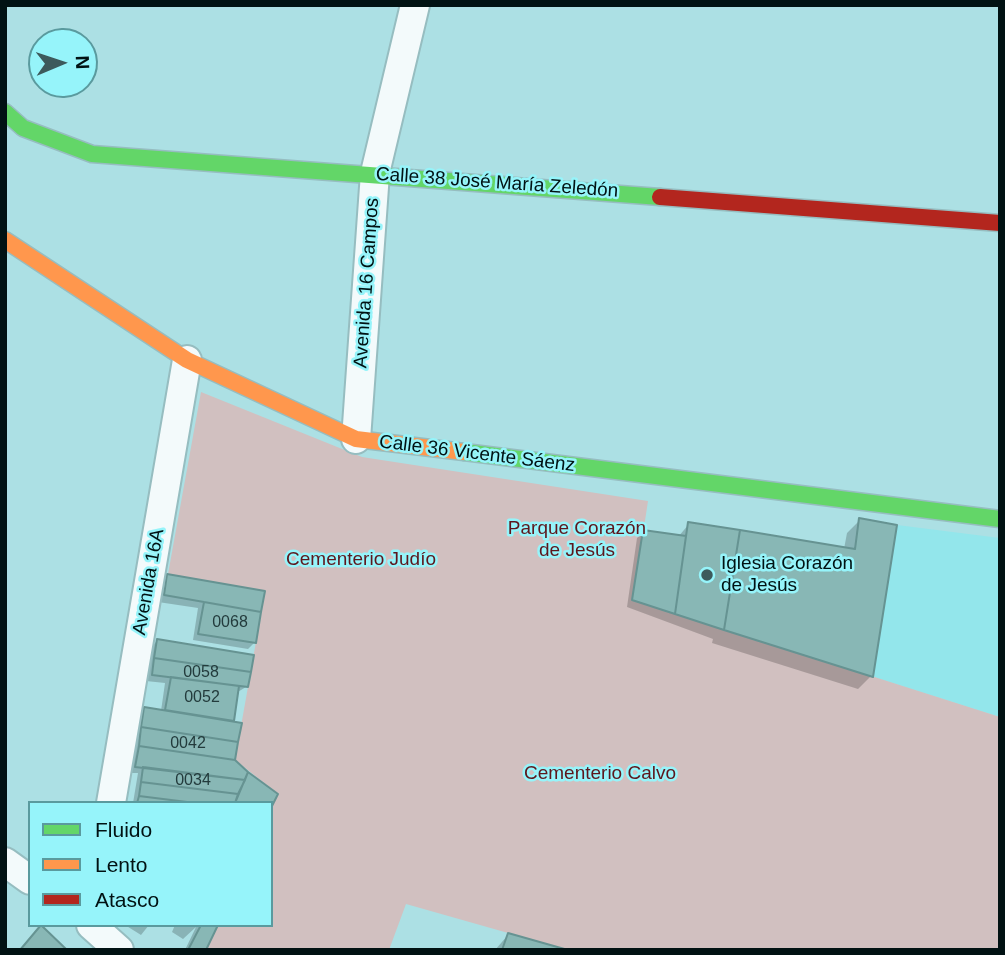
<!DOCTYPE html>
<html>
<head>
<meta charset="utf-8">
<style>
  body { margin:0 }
  #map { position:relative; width:1005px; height:955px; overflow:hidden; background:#ace0e4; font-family:Arial,sans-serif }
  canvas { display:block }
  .frame { position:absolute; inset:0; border:7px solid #011213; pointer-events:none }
  .legend { position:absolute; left:28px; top:801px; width:245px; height:126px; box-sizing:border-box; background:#96f4fa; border:2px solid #5a9a9e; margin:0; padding:9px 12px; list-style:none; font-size:21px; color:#011213 }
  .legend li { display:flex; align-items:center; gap:14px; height:35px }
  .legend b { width:35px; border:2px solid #5a9a9e }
  .north { position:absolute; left:28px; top:28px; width:70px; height:70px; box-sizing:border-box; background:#96f4fa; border:2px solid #5a9a9e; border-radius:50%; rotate:88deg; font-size:19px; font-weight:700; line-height:28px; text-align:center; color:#011213 }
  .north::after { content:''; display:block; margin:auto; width:24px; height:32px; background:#3d5a5c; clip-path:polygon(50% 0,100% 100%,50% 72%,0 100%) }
</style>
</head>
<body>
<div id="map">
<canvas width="1005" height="955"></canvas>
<div class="frame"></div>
<ul class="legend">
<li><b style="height:9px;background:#63d668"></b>Fluido</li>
<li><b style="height:9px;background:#ff974d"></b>Lento</li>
<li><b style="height:9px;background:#b3261e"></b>Atasco</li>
</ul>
<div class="north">N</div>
</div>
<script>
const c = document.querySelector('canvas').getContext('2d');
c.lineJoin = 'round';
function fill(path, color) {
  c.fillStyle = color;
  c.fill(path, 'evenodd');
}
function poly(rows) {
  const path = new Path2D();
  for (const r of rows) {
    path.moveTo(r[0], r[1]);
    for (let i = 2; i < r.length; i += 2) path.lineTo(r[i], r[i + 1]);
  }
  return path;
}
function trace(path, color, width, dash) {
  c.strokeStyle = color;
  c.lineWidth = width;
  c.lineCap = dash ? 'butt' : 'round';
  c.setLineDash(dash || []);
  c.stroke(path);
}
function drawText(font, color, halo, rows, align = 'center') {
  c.font = font + ' Arial,sans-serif';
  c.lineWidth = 5;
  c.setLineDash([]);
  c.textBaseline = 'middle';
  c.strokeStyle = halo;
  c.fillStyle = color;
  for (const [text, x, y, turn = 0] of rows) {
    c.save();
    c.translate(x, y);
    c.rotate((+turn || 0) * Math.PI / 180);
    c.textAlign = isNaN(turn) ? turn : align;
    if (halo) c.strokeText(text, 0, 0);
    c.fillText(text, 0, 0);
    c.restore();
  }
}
const built = poly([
  [897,525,1000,538,1000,717,873,677]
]);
const green = poly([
  [201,392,362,457,648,501,633,600,1000,717,1000,950,568,950,406,904,389,950,206,950,218,925,271,925,271,808,278,794,235,760,265,591,168,574]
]);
const shadow = poly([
  [860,520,871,676,858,689,712,643,713,639,627,607,637,538,644,532,678,537,689,524,844,549,847,533],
  [168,576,263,592,255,642,248,649,193,640,198,608,158,602,162,582],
  [157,641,246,687,236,693,232,723,233,760,276,795,271,803,133,803,138,773,130,773,138,716,145,709,161,711,165,683,146,681,151,647],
  [125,925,149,925,141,935],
  [175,925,216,925,205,950,185,950,196,927,183,939,172,932],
  [508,935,562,950,495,950]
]);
const building = poly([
  [859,518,897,525,873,677,724,630,740,530,855,549,859,518],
  [688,522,740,530,724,630,675,614,688,522],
  [643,530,686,536,675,614,632,600,643,530],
  [167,574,265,591,261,612,164,595,167,574],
  [204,602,261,612,256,643,198,634,204,602],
  [157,639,254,655,251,672,154,658,157,639],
  [154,658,251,672,248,687,152,675,154,658],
  [171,677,239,686,234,721,165,710,171,677],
  [144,707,242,723,238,742,141,727,144,707],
  [141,727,238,742,235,760,139,746,141,727],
  [139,746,235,760,248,772,245,780,135,767,139,746],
  [143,767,245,780,238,794,141,782,143,767],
  [248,772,278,794,271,808,271,803,235,803,248,772],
  [141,782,238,794,235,803,195,803,139,796,141,782],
  [139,796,195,803,137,803,139,796],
  [41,925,67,950,20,950,41,925],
  [201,925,218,925,206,950,188,950,201,925],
  [508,933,568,950,502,950,508,933]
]);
const street = poly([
  [356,439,375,173,415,5],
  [111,803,187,360],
  [5,862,30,880],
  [91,925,119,950]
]);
const fast = poly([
  [5,112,23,128,92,154,660,197],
  [464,452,1000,519]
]);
const slow = poly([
  [5,240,187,360,356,439,464,452]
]);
const jam = poly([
  [660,197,1000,223]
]);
const markers = [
  [707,575,7,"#3d5a5c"]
];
const numberNames = [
  ["0068",230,623],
  ["0058",201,673],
  ["0052",202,698],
  ["0042",188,744],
  ["0034",193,781]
];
const streetNames = [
  ["Calle 38 José María Zeledón",497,183,4],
  ["Avenida 16 Campos",367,283,-86],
  ["Calle 36 Vicente Sáenz",477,454,7],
  ["Avenida 16A",149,582,-80]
];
const parkNames = [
  ["Parque Corazón",577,529],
  ["de Jesús",577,551],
  ["Cementerio Judío",361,560],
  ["Cementerio Calvo",600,774]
];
const poiNames = [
  ["Iglesia Corazón",721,564],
  ["de Jesús",721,586]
];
fill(built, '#93e6eb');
fill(green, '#d1c0c0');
fill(shadow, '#0003');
fill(building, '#88b7b5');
trace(building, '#669392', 2);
trace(street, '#96bdc0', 32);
trace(fast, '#96bdc0', 19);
trace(slow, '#96bdc0', 19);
trace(jam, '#96bdc0', 19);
trace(street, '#f3fafb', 28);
trace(fast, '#63d668', 16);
trace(slow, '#ff974d', 16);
trace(jam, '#b3261e', 16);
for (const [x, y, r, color] of markers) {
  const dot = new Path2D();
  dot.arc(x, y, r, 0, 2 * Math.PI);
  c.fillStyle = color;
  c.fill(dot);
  trace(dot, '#96f4fa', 2.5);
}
drawText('16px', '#233b3c', null, numberNames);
drawText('19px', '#011213', '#96f4fa', streetNames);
drawText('19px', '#5d161c', '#96f4fa', parkNames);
drawText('19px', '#011213', '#96f4fa', poiNames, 'left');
</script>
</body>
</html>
